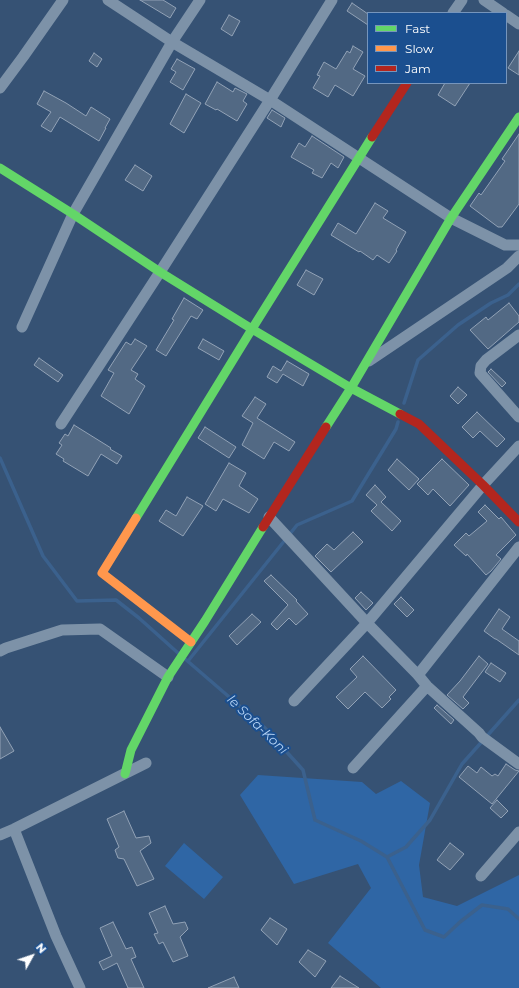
<!DOCTYPE html>
<html>
<head>
<meta charset="utf-8">
<style>
  body { margin:0 }
  #map { position:relative; width:519px; height:988px; overflow:hidden; background:#365274; font-family:Montserrat,sans-serif }
  canvas { display:block }
  .legend { position:absolute; left:367px; top:12px; width:140px; height:72px; box-sizing:border-box; background:#1b4f8f; border:1px solid #7695bc; margin:0; padding:5px 7px; list-style:none; font-size:12px; color:#fff }
  .legend li { display:flex; align-items:center; gap:8px; height:20px }
  .legend b { width:20px; border:1px solid #7695bc }
  .north { position:absolute; left:12px; top:936px; width:40px; height:40px; -webkit-text-stroke:3px #1b4f8f; paint-order:stroke; rotate:50deg; font-size:11px; font-weight:700; line-height:16px; text-align:center; color:#fff }
  .north::after { content:''; display:block; margin:auto; width:14px; height:18px; background:#fff; clip-path:polygon(50% 0,100% 100%,50% 72%,0 100%) }
</style>
</head>
<body>
<div id="map">
<canvas width="519" height="988"></canvas>
<ul class="legend">
<li><b style="height:5px;background:#63d668"></b>Fast</li>
<li><b style="height:5px;background:#ff974d"></b>Slow</li>
<li><b style="height:5px;background:#b3261e"></b>Jam</li>
</ul>
<div class="north">N</div>
</div>
<script>
const c = document.querySelector('canvas').getContext('2d');
c.lineJoin = 'round';
function fill(path, color) {
  c.fillStyle = color;
  c.fill(path, 'evenodd');
}
function poly(rows) {
  const path = new Path2D();
  for (const r of rows) {
    path.moveTo(r[0], r[1]);
    for (let i = 2; i < r.length; i += 2) path.lineTo(r[i], r[i + 1]);
  }
  return path;
}
function trace(path, color, width, dash) {
  c.strokeStyle = color;
  c.lineWidth = width;
  c.lineCap = dash ? 'butt' : 'round';
  c.setLineDash(dash || []);
  c.stroke(path);
}
function drawText(font, color, halo, rows, align = 'center') {
  c.font = font + ' Montserrat,sans-serif';
  c.lineWidth = 4;
  c.setLineDash([]);
  c.textBaseline = 'middle';
  c.strokeStyle = halo;
  c.fillStyle = color;
  for (const [text, x, y, turn = 0] of rows) {
    c.save();
    c.translate(x, y);
    c.rotate((+turn || 0) * Math.PI / 180);
    c.textAlign = isNaN(turn) ? turn : align;
    if (halo) c.strokeText(text, 0, 0);
    c.fillText(text, 0, 0);
    c.restore();
  }
}
const green = poly([
  [258,775,362,782,376,794,401,781,430,803,419,865,423,897,457,906,519,875,519,988,381,988,328,943,371,888,358,864,294,884,240,795],
  [184,843,223,877,204,899,165,866]
]);
const stream = poly([
  [404,403,418,360,458,325,491,303,508,295,519,284],
  [0,458,43,556,77,601,116,600,139,618,178,653],
  [184,658,264,727,303,770,315,820,361,841,387,857,425,930,444,937,460,922,482,905,508,909,519,919],
  [188,661,297,525,352,501,366,478,396,429,398,422],
  [387,857,406,847,430,820,462,764,519,700]
]);
const building = poly([
  [140,0,163,0,176,8,170,18,140,0],
  [352,3,368,14,368,25,347,11,352,3],
  [229,15,240,21,232,36,221,29,229,15],
  [353,46,363,52,353,69,365,76,353,96,335,85,328,97,313,88,320,76,317,75,324,62,336,69,347,51,350,53,353,46],
  [519,51,519,75,508,68,519,51],
  [94,53,102,59,97,67,89,61,94,53],
  [177,59,195,69,183,90,170,82,176,72,171,69,177,59],
  [217,82,233,92,235,88,247,94,243,101,247,104,237,121,217,109,216,110,205,104,217,82],
  [445,83,470,83,455,106,438,95,445,83],
  [44,91,66,103,86,116,91,107,110,119,105,128,106,128,99,141,60,117,51,132,41,126,51,112,37,104,44,91],
  [186,94,201,103,184,133,170,124,186,94],
  [272,110,285,118,281,127,267,118,272,110],
  [519,134,519,204,502,227,498,227,470,206,479,193,481,195,505,161,502,159,519,134],
  [312,136,344,157,338,168,331,163,322,178,312,173,314,170,291,157,299,143,305,147,312,136],
  [135,165,152,176,143,191,125,180,135,165],
  [375,203,388,211,383,218,406,232,396,250,397,251,389,263,377,255,373,260,360,251,359,252,331,235,338,223,356,234,375,203],
  [306,270,323,279,314,295,297,285,306,270],
  [184,298,203,310,197,319,191,316,166,356,156,350,174,320,172,319,184,298],
  [509,303,519,316,519,322,488,349,470,330,486,317,488,320,509,303],
  [135,339,147,346,131,370,138,374,135,379,145,386,129,414,101,396,114,373,108,370,126,342,131,345,135,339],
  [203,339,224,351,219,360,198,348,203,339],
  [39,358,63,375,58,382,34,365,39,358],
  [287,361,309,374,303,386,283,374,277,383,267,377,273,366,281,371,287,361],
  [491,369,506,383,502,387,488,372,491,369],
  [458,387,467,395,458,404,450,396,458,387],
  [255,397,266,404,257,418,295,442,289,451,274,442,264,459,242,445,253,423,242,416,255,397],
  [477,412,505,439,497,447,480,431,473,438,462,427,477,412],
  [74,425,111,448,110,449,122,456,117,464,101,454,88,476,63,461,64,459,56,454,62,445,59,443,65,434,68,436,74,425],
  [205,427,236,447,229,458,198,438,205,427],
  [397,459,419,479,409,490,388,470,397,459],
  [442,459,469,485,450,506,433,489,428,495,417,484,442,459],
  [229,463,246,473,239,486,258,499,249,513,223,499,216,511,205,504,229,463],
  [375,485,386,497,381,502,401,521,392,531,371,511,377,505,366,495,375,485],
  [187,497,203,506,183,536,159,521,166,510,176,516,187,497],
  [485,505,499,519,501,517,516,535,496,555,501,559,491,571,486,575,467,554,466,556,454,545,466,533,469,536,487,521,478,512,485,505],
  [353,532,363,542,331,572,315,556,327,544,334,550,353,532],
  [271,575,297,600,296,601,308,614,296,625,289,618,277,630,271,624,288,605,264,581,271,575],
  [361,592,373,603,366,610,355,598,361,592],
  [401,597,414,610,407,617,394,604,401,597],
  [499,609,510,617,502,629,519,641,519,655,496,639,495,639,484,631,499,609],
  [252,614,261,622,237,645,229,636,252,614],
  [363,656,396,690,389,697,391,699,382,708,365,692,348,709,336,697,357,677,350,669,363,656],
  [479,656,488,664,463,697,469,703,463,709,447,695,460,681,479,656],
  [491,663,506,673,500,682,485,672,491,663],
  [437,705,454,720,451,724,434,708,437,705],
  [0,727,14,751,0,759,0,727],
  [506,764,515,770,519,771,492,804,459,777,468,766,477,773,481,767,492,776,495,774,498,776,506,764],
  [497,800,508,811,501,818,490,808,497,800],
  [124,811,136,838,149,836,151,843,140,851,154,879,137,886,124,859,118,858,115,850,119,847,107,819,124,811],
  [450,843,464,854,450,870,437,860,450,843],
  [165,906,173,924,185,922,188,929,180,937,188,956,173,962,163,942,159,944,154,934,158,933,149,913,165,906],
  [270,918,287,929,277,945,261,930,270,918],
  [113,922,126,949,132,947,136,957,131,959,144,988,128,988,117,963,103,970,99,962,112,956,100,928,113,922],
  [308,950,326,961,315,977,299,962,308,950],
  [340,976,359,988,331,988,340,976],
  [234,977,239,988,208,988,234,977]
]);
const street = poly([
  [108,0,172,42,270,100,451,218,505,245,519,245],
  [484,0,503,13],
  [453,13,462,0],
  [506,15,519,24],
  [0,88,23,57,63,0],
  [22,327,73,214,172,42,200,0],
  [519,335,486,360,481,366,480,373,519,417],
  [369,361,507,268,519,256],
  [61,424,160,272,270,100,332,0],
  [269,517,367,623,418,675,427,686,479,733,482,737,519,764],
  [0,651,6,648,62,630,100,629,168,677],
  [418,675,519,547],
  [294,701,367,623,483,485,519,446],
  [353,768,427,686],
  [14,829,56,936,80,988],
  [0,835,14,829,146,763],
  [481,876,519,832]
]);
const fast = poly([
  [0,168,73,214,160,272,252,329,351,388,400,414],
  [326,427,351,388,451,218,519,117],
  [136,518,252,329,372,137],
  [125,774,131,750,168,677,205,621,263,527]
]);
const slow = poly([
  [136,518,102,573,191,642]
]);
const jam = poly([
  [372,137,407,83],
  [400,414,419,424,483,485,519,522],
  [263,527,326,427]
]);
const waterNames = [
  ["le Sofa-Koni",257,725,44]
];
fill(green, '#2f66a5');
trace(stream, '#3b618d', 3.5);
fill(building, '#526984');
trace(building, '#92a2b6', 1);
trace(street, '#7d92a8', 11);
trace(fast, '#63d668', 9);
trace(slow, '#ff974d', 9);
trace(jam, '#b3261e', 9);
drawText('italic 13px', '#b5d3f5', '#1b4f8f', waterNames);
</script>
</body>
</html>
